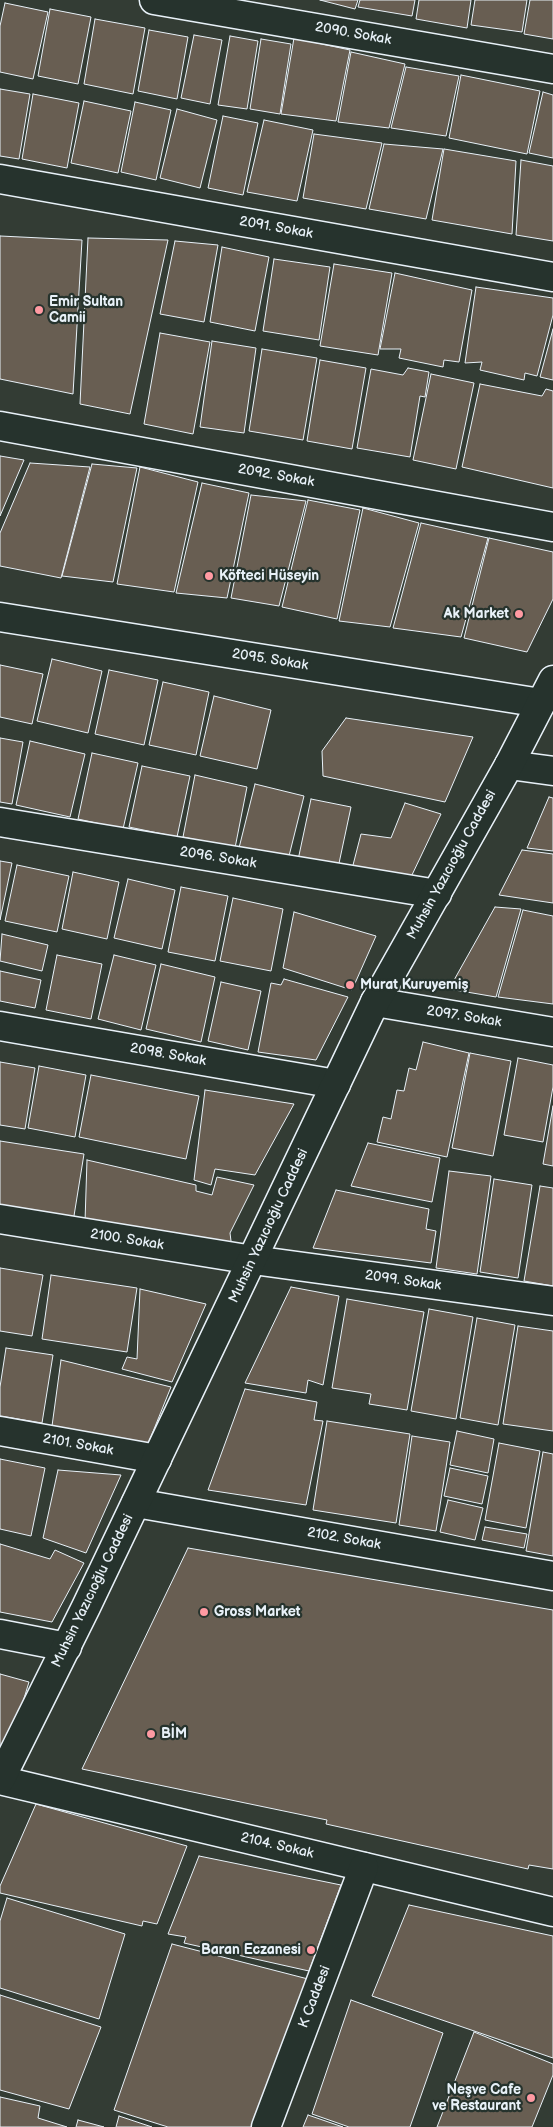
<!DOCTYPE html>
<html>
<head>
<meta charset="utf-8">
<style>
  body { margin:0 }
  canvas { display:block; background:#333c34 }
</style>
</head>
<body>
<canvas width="553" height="2127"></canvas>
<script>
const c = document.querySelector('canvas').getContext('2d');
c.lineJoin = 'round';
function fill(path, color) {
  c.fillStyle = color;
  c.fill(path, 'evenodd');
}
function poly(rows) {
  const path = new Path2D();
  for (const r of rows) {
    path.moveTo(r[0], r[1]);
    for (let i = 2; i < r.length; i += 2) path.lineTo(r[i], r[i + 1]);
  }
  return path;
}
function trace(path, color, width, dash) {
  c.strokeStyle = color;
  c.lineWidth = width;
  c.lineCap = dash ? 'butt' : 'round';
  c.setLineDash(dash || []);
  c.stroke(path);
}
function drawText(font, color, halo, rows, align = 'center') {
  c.font = font + ' "Balsamiq Sans",sans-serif';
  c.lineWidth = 4.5;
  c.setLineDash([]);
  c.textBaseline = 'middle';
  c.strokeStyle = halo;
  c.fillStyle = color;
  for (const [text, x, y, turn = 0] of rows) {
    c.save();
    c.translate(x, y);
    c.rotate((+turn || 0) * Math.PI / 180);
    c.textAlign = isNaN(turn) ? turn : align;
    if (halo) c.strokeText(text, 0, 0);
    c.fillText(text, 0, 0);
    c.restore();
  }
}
const building = poly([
  [320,0,358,0,355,9,320,0],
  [360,0,415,0,412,16,358,7,360,0],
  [419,0,471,0,467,28,416,19,419,0],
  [475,0,527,0,522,32,471,25,475,0],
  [530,0,553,0,553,39,524,34,530,0],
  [5,3,48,12,33,79,0,72,0,26,5,3],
  [50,9,91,17,78,84,38,76,50,9],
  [95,19,145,28,133,94,84,84,95,19],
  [149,30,188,37,177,99,138,91,149,30],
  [194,35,222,40,210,104,181,98,194,35],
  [230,36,258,41,247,109,218,105,230,36],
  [294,38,350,50,336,121,281,114,294,38],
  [261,39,291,44,280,114,250,109,261,39],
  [351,52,405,64,389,128,338,122,351,52],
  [406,67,459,76,446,136,391,128,406,67],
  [461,75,540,91,527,154,449,138,461,75],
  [0,89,30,94,19,159,0,156,0,89],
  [543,92,553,95,553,158,529,153,543,92],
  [33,94,79,103,67,168,22,159,33,94],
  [84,101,131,111,118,173,71,163,84,101],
  [135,102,171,110,156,180,121,172,135,102],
  [177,109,217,120,200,188,160,178,177,109],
  [223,116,258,123,243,195,208,188,223,116],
  [264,120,313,130,297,201,247,192,264,120],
  [314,134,382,143,366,209,303,198,314,134],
  [384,144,443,149,426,219,369,209,384,144],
  [444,149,516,161,512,234,432,220,444,149],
  [521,160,553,166,553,241,516,235,521,160],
  [0,236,82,240,73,394,0,379,0,236],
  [88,238,168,240,130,414,80,404,88,238],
  [175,241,218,245,204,322,160,314,175,241],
  [222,247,269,257,255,331,210,322,222,247],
  [274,259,330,267,319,340,263,331,274,259],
  [334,264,392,273,378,355,320,346,334,264],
  [395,273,472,290,459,362,444,360,443,367,399,358,401,349,380,349,395,273],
  [476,287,553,298,553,315,537,376,525,373,524,380,480,370,482,362,465,363,476,287],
  [553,329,553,380,540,377,553,329],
  [160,333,210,342,193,434,144,424,160,333],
  [212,341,256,348,244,433,200,427,212,341],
  [262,349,317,358,303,440,249,431,262,349],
  [320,360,366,368,352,449,307,441,320,360],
  [408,368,429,372,425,397,420,396,410,457,357,448,371,369,403,375,408,368],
  [431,374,474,383,456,469,413,460,431,374],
  [480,384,542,396,546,389,553,391,553,488,462,467,480,384],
  [0,456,24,460,0,516,0,456],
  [30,463,90,467,61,578,0,566,0,533,30,463],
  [92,464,137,468,113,582,62,576,92,464],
  [140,467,198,482,174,592,117,584,140,467],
  [202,483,249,493,227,598,176,593,202,483],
  [251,495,306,501,279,606,231,598,251,495],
  [308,500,360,510,337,619,282,607,308,500],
  [363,508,419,523,390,627,339,621,363,508],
  [421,523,488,538,461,637,393,628,421,523],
  [489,538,553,552,553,599,527,652,464,638,489,538],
  [52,659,102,671,88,733,37,721,52,659],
  [0,665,43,674,32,724,0,717,0,665],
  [109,670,158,680,144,745,95,734,109,670],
  [163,682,209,692,196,755,149,745,163,682],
  [214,696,271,710,257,769,200,756,214,696],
  [346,718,473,737,445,802,323,776,322,751,346,718],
  [0,738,23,742,12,804,0,802,0,738],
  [30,741,85,754,70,817,16,805,30,741],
  [92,753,138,763,123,829,78,819,92,753],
  [142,766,190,776,177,837,129,827,142,766],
  [195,775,247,787,235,848,183,837,195,775],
  [255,784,304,796,288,860,239,848,255,784],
  [549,797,553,798,553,851,527,848,549,797],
  [311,799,351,807,338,868,298,860,311,799],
  [405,803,441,814,411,877,352,869,361,834,391,838,405,803],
  [522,850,553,854,553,903,499,895,522,850],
  [0,861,12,863,0,920,0,861],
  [17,865,69,876,57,932,5,921,17,865],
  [73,872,119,882,107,939,62,929,73,872],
  [128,879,175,890,162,949,114,938,128,879],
  [181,887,228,896,215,961,168,952,181,887],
  [233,898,283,909,271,971,220,961,233,898],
  [495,907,521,909,496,997,449,989,495,907],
  [523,910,553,916,553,1004,498,997,523,910],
  [294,912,376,936,352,990,283,968,294,912],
  [2,934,48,945,42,971,0,961,2,934],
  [57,955,102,964,91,1019,46,1010,57,955],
  [114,955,156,965,141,1030,98,1019,114,955],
  [161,964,215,977,201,1042,146,1029,161,964],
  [0,971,41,980,35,1008,0,1001,0,971],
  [284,979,348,997,316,1060,258,1052,271,983,281,985,284,979],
  [221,982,261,991,248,1050,208,1041,221,982],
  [423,1042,469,1053,447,1157,377,1142,383,1117,391,1119,397,1090,404,1091,409,1068,416,1070,423,1042],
  [470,1053,511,1061,493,1156,452,1148,470,1053],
  [518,1058,553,1065,553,1087,543,1142,504,1135,518,1058],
  [0,1062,35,1068,25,1129,0,1125,0,1062],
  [39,1066,86,1075,75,1137,28,1128,39,1066],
  [91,1075,199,1096,186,1159,79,1137,91,1075],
  [205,1090,294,1104,255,1175,215,1169,211,1185,194,1180,205,1090],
  [553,1106,553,1166,543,1164,553,1106],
  [0,1141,84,1154,73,1222,0,1209,0,1141],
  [368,1143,440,1158,432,1202,351,1186,368,1143],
  [87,1160,196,1185,196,1191,212,1195,217,1177,254,1185,230,1233,231,1241,229,1244,85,1222,87,1160],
  [449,1171,491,1176,477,1274,436,1268,449,1171],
  [494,1179,532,1185,518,1278,480,1272,494,1179],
  [540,1186,553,1188,553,1286,524,1281,540,1186],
  [336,1190,429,1209,426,1229,436,1231,431,1263,313,1248,336,1190],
  [0,1268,43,1275,32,1336,0,1331,0,1268],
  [51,1275,137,1288,127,1352,42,1339,51,1275],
  [291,1287,339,1296,323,1385,308,1380,306,1393,245,1383,291,1287],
  [140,1289,206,1304,172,1382,122,1369,127,1357,137,1359,140,1289],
  [347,1299,424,1312,407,1410,369,1404,371,1394,332,1388,347,1299],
  [429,1309,473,1317,456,1419,411,1411,429,1309],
  [477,1318,515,1325,498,1425,460,1418,477,1318],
  [518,1326,553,1331,553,1431,503,1424,518,1326],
  [6,1348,53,1355,42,1423,0,1416,0,1387,6,1348],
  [61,1360,171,1387,148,1444,52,1426,61,1360],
  [245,1389,317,1402,314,1420,323,1421,306,1505,208,1490,245,1389],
  [327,1421,410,1434,396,1523,313,1510,327,1421],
  [457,1431,494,1439,488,1473,450,1465,457,1431],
  [412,1436,450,1442,436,1531,399,1525,412,1436],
  [499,1443,540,1451,526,1528,485,1520,499,1443],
  [543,1452,553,1454,553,1556,526,1551,543,1452],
  [0,1459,45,1468,31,1536,0,1529,0,1459],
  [450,1468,488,1476,482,1504,444,1496,450,1468],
  [58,1470,121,1475,86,1553,43,1538,58,1470],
  [448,1500,483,1508,475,1540,440,1532,448,1500],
  [485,1527,527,1534,524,1548,482,1540,485,1527],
  [0,1544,50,1559,55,1550,84,1563,52,1622,0,1612,0,1544],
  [188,1548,553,1610,553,1869,529,1865,528,1869,326,1824,327,1820,82,1769,188,1548],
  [0,1674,29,1682,14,1731,4,1748,0,1746,0,1674],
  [36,1804,187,1846,157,1924,143,1921,142,1926,0,1893,0,1886,36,1804],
  [199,1856,341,1885,309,1971,184,1943,186,1937,168,1934,199,1856],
  [7,1898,125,1934,99,2019,0,1988,0,1921,7,1898],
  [409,1905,553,1936,553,2058,372,1996,409,1905],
  [172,1944,308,1979,254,2127,168,2127,114,2110,172,1944],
  [0,1995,101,2027,69,2109,0,2090,0,1995],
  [351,2000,443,2033,410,2127,349,2127,312,2114,351,2000],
  [474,2032,553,2064,553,2075,532,2127,437,2127,474,2032],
  [0,2097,40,2106,38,2118,67,2127,0,2127,0,2097],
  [308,2115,343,2127,303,2127,308,2115],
  [119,2116,152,2127,116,2127,119,2116],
  [78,2120,104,2127,76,2127,78,2120]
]);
const minor = poly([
  [154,0,553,69],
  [0,179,553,277],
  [0,426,553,527],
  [509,765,553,771],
  [0,822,437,894],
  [375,1002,553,1032],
  [0,1026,336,1084],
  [0,1219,253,1260,553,1301],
  [0,1431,157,1459],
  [136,1503,553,1576],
  [0,1634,67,1647],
  [0,1780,553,1912]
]);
const tertiary = poly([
  [0,617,541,703],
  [266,2127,364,1867]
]);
const secondary = poly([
  [0,1780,86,1607,375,1002,509,765,553,680]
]);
const markers = [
  [39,310,5,"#ff9aa2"],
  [209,576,5,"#ff9aa2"],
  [519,614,5,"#ff9aa2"],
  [350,985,5,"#ff9aa2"],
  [204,1612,5,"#ff9aa2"],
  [151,1734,5,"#ff9aa2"],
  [311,1950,5,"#ff9aa2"],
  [531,2098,5,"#ff9aa2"]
];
const streetNames = [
  ["2090. Sokak",353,34,10],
  ["2091. Sokak",276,228,10],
  ["2092. Sokak",276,476,10],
  ["2095. Sokak",270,660,9],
  ["2096. Sokak",218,858,9],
  ["Muhsin Yazıcıoğlu Caddesi",452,865,-61],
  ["2097. Sokak",464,1017,9],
  ["2098. Sokak",168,1055,10],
  ["Muhsin Yazıcıoğlu Caddesi",269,1226,-65],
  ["2100. Sokak",127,1240,9],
  ["2099. Sokak",403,1281,8],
  ["2101. Sokak",78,1445,10],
  ["2102. Sokak",344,1539,10],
  ["Muhsin Yazıcıoğlu Caddesi",93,1591,-64],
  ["2104. Sokak",277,1846,13],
  ["K Caddesi",315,1997,-69]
];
const poiNames = [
  ["Emir Sultan",49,302],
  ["Camii",49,318],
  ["Köfteci Hüseyin",219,576],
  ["Ak Market",509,614,"right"],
  ["Murat Kuruyemiş",360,985],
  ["Gross Market",214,1612],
  ["BİM",161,1734],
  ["Baran Eczanesi",301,1950,"right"],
  ["Neşve Cafe",521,2090,"right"],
  ["ve Restaurant",521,2106,"right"]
];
fill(building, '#685e52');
trace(building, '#e8f1f8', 1);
trace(minor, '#e8f1f8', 31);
trace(tertiary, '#e8f1f8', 31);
trace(secondary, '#e8f1f8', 31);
trace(minor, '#26332d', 28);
trace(tertiary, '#26332d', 28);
trace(secondary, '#26332d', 28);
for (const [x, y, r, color] of markers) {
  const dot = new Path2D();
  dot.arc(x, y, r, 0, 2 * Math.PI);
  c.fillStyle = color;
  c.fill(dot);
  trace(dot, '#26332d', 2);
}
drawText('14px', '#e8f1f8', '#26332d', streetNames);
drawText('bold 14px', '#e8f1f8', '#26332d', poiNames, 'left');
</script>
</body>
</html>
